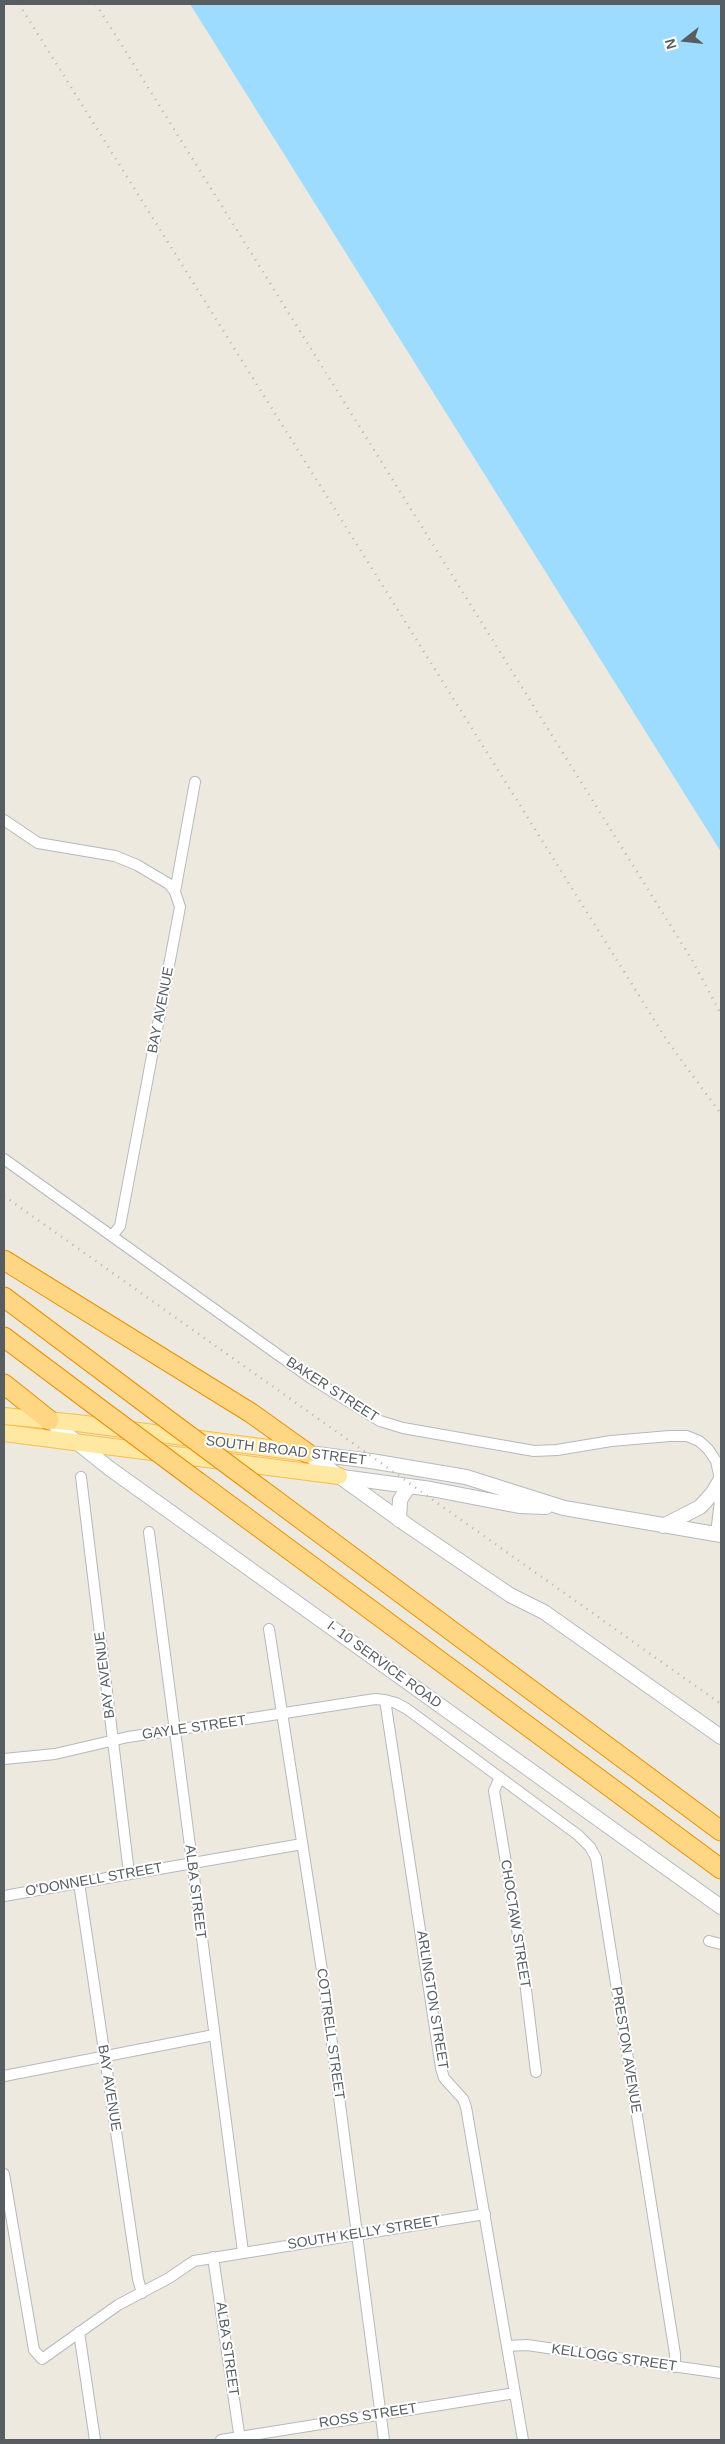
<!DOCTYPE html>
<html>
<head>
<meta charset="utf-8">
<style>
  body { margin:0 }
  #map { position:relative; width:725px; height:2444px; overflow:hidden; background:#ede9df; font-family:Arial,sans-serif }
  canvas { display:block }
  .frame { position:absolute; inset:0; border:5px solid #585d62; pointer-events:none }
  .north { position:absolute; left:660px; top:15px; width:50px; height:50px; -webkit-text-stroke:4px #fff; paint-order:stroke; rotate:254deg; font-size:14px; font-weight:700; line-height:20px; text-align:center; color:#585d62 }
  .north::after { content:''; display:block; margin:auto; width:18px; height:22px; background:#585d62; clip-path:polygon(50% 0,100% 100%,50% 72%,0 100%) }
</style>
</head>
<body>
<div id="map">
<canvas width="725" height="2444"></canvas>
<div class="frame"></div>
<div class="north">N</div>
</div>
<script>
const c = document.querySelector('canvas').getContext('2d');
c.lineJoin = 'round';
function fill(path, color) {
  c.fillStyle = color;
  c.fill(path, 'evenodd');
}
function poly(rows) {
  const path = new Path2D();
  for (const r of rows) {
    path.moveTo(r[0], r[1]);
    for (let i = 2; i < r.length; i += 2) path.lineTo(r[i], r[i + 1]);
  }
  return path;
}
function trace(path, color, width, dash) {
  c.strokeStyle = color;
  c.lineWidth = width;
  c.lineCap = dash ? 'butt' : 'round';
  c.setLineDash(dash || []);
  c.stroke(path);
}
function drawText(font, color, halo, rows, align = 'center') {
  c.font = font + ' Arial,sans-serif';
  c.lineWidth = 4;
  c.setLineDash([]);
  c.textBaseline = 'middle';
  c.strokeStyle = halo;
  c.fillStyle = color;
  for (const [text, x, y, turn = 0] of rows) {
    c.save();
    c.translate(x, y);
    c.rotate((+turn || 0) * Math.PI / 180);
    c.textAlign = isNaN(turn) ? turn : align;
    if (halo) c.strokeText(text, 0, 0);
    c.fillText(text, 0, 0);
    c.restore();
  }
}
const water = poly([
  [190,4,721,4,721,852]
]);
const street = poly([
  [4,820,38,843,115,856,137,865,169,884,175,892],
  [4,1159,312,1379,380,1421,403,1428,534,1451,557,1450,611,1441,670,1436,687,1436,699,1441,708,1449,716,1461,721,1484],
  [112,1236,120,1226,180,907,175,892,195,782],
  [81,1477,129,1873],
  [149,1532,243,2252],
  [716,1534,721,1492],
  [269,1629,325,1990,384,2440],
  [385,1700,441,2068,444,2078,463,2099,466,2107,523,2440],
  [4,1759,55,1754,128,1737,175,1730,375,1699,385,1700,396,1703,407,1709,578,1835,590,1847,596,1858,675,2354,675,2367],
  [500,1777,494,1791,523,1965,536,2072],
  [79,1883,138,2279,142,2293],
  [4,1896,302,1844],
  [709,1941,721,1944],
  [4,2076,214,2035],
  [4,2174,34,2350,42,2359,118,2305,169,2278,194,2261,485,2214],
  [213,2257,240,2440],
  [79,2332,95,2440],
  [507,2346,527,2345,721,2373],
  [221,2440,515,2393]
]);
const secondary = poly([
  [49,1420,109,1468,721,1907],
  [307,1453,407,1525,510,1595,544,1612,721,1737],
  [308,1453,371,1461,466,1477,564,1508,721,1535],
  [342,1477,431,1489,519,1506,546,1507],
  [399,1520,400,1500,409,1486],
  [663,1526,700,1507,712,1494,721,1479]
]);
const primary = poly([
  [4,1416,77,1423,307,1453],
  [4,1433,339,1476]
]);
const highway = poly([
  [4,1260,251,1413,307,1453],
  [4,1297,156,1411],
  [4,1337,92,1403],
  [4,1384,49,1420],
  [198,1482,721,1869],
  [262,1490,721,1831]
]);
const rail = poly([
  [19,4,668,1042,721,1114],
  [96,4,692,960,721,1014],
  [4,1196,721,1704]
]);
const highwayBridge = poly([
  [92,1403,198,1482],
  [156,1411,262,1490]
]);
const streetNames = [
  ["BAY AVENUE",161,1010,-79],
  ["BAKER STREET",332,1390,33],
  ["SOUTH BROAD STREET",286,1451,7],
  ["I- 10 SERVICE ROAD",384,1665,36],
  ["BAY AVENUE",105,1675,-97],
  ["GAYLE STREET",194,1728,-8],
  ["O'DONNELL STREET",94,1880,-10],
  ["ALBA STREET",195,1892,83],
  ["CHOCTAW STREET",515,1924,81],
  ["ARLINGTON STREET",432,2000,81],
  ["COTTRELL STREET",330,2034,82],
  ["PRESTON AVENUE",626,2050,81],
  ["BAY AVENUE",109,2088,81],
  ["SOUTH KELLY STREET",364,2233,-9],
  ["ALBA STREET",227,2349,82],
  ["KELLOGG STREET",614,2358,8],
  ["ROSS STREET",368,2416,-9]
];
fill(water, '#9ddcff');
trace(street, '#b5b9be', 12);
trace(secondary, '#b5bac0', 16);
trace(primary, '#fbbc4a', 18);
trace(highway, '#ec9000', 21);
trace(street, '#fff', 10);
trace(secondary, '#fff', 14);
trace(primary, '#ffe9a2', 16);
trace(highway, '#ffd684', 19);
trace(rail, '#b3b4b5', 2.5, [1, 6]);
trace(highwayBridge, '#ec9000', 21, []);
trace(highwayBridge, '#ffd684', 19);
drawText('14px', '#585d62', '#fff', streetNames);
</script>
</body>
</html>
